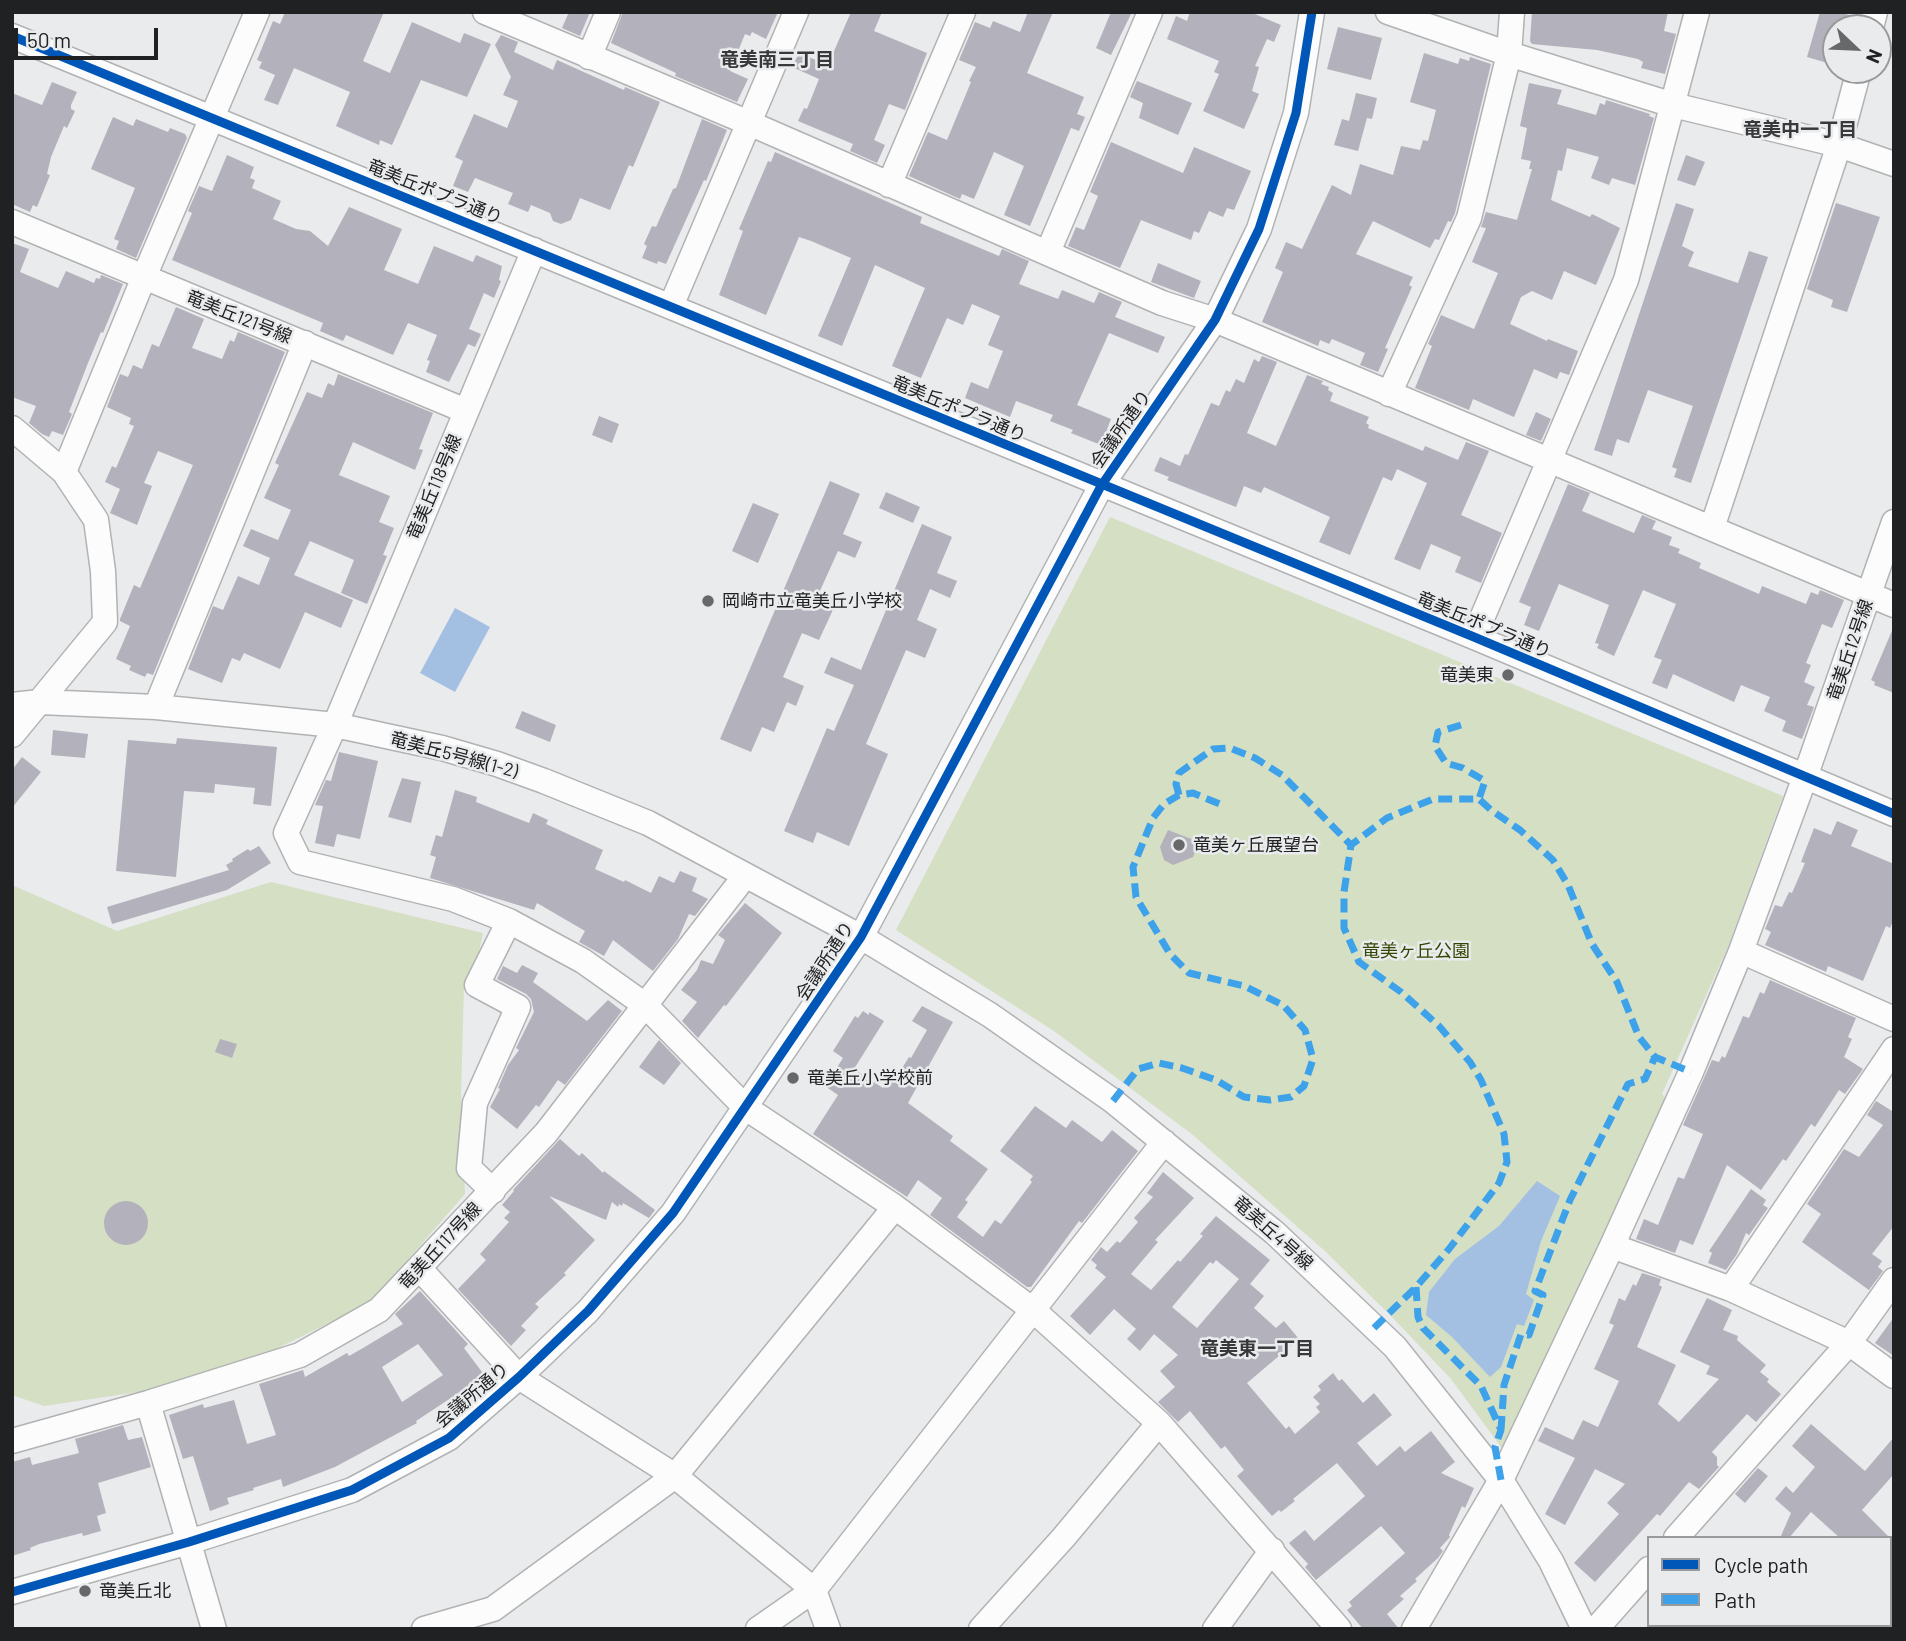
<!DOCTYPE html>
<html>
<head>
<meta charset="utf-8">
<style>
  body { margin:0 }
  #map { position:relative; width:1906px; height:1641px; overflow:hidden; background:#eaebec; font-family:Barlow,sans-serif }
  canvas { display:block }
  .frame { position:absolute; inset:0; border:14px solid #202122; pointer-events:none }
  .legend { position:absolute; left:1647px; top:1536px; width:245px; height:91px; box-sizing:border-box; background:#e9ebed; border:2px solid #999a9c; margin:0; padding:9px 12px; list-style:none; font-size:21px; color:#202122 }
  .legend li { display:flex; align-items:center; gap:14px; height:35px }
  .legend b { width:35px; border:2px solid #999a9c }
  .north { position:absolute; left:1822px; top:14px; width:70px; height:70px; box-sizing:border-box; background:#e9ebed; border:2px solid #999a9c; border-radius:50%; rotate:113deg; font-size:19px; font-weight:700; line-height:28px; text-align:center; color:#202122 }
  .north::after { content:''; display:block; margin:auto; width:24px; height:32px; background:#676869; clip-path:polygon(50% 0,100% 100%,50% 72%,0 100%) }
  .scale { position:absolute; left:14px; top:28px; width:144px; height:32px; box-sizing:border-box; border:4px solid #202122; border-top:0; padding-left:9px; font-size:21px; line-height:24px; white-space:nowrap; color:#202122; -webkit-text-stroke:5px #e9ebed; paint-order:stroke }
</style>
</head>
<body>
<div id="map">
<canvas width="1906" height="1641"></canvas>
<div class="frame"></div>
<ul class="legend">
<li><b style="height:9px;background:#0057b8"></b>Cycle path</li>
<li><b style="height:9px;background:#3da2ea"></b>Path</li>
</ul>
<div class="north">N</div>
<div class="scale">50 m</div>
</div>
<script>
const c = document.querySelector('canvas').getContext('2d');
c.lineJoin = 'round';
function fill(path, color) {
  c.fillStyle = color;
  c.fill(path, 'evenodd');
}
function poly(rows) {
  const path = new Path2D();
  for (const r of rows) {
    if (r.length === 3) {
      path.moveTo(r[0] + r[2], r[1]);
      path.arc(r[0], r[1], r[2], 0, 2 * Math.PI);
      continue;
    }
    path.moveTo(r[0], r[1]);
    for (let i = 2; i < r.length; i += 2) path.lineTo(r[i], r[i + 1]);
  }
  return path;
}
function trace(path, color, width, dash) {
  c.strokeStyle = color;
  c.lineWidth = width;
  c.lineCap = dash ? 'butt' : 'round';
  c.setLineDash(dash || []);
  c.stroke(path);
}
function drawText(font, color, halo, rows, align = 'center') {
  c.font = font + ' Barlow,"Noto Sans JP",sans-serif';
  c.lineWidth = 5;
  c.setLineDash([]);
  c.textBaseline = 'middle';
  c.strokeStyle = halo;
  c.fillStyle = color;
  for (const [text, x, y, turn = 0] of rows) {
    c.save();
    c.translate(x, y);
    c.rotate((+turn || 0) * Math.PI / 180);
    c.textAlign = isNaN(turn) ? turn : align;
    if (halo) c.strokeText(text, 0, 0);
    c.fillText(text, 0, 0);
    c.restore();
  }
}
const green = poly([
  [1110,517,1783,796,1729,944,1662,1094,1667,1100,1504,1451,1451,1379,1392,1317,1326,1252,1193,1135,1054,1031,896,930],
  [271,882,483,933,478,957,464,984,461,1096,465,1194,371,1302,270,1352,152,1390,44,1406,12,1395,12,885,117,931]
]);
const water = poly([
  [455,608,490,627,455,692,420,673],
  [1537,1181,1560,1196,1541,1241,1526,1294,1534,1300,1524,1326,1517,1324,1501,1367,1490,1377,1452,1337,1426,1315,1429,1292,1455,1259,1499,1226]
]);
const building = poly([
  [285,12,384,12,363,61,390,73,412,22,460,43,464,33,491,44,467,97,421,80,392,145,380,140,379,145,336,126,350,92,294,68,278,105,264,100,275,75,259,68,262,62,257,60,273,21,280,24],
  [569,12,590,12,580,36,562,28],
  [623,12,778,12,766,39,752,32,750,36,745,34,730,71,748,79,737,102,675,76,676,73,611,43],
  [851,12,882,12,874,31,927,53,905,110,889,104,874,140,885,145,877,163,850,151,853,144,798,121,804,108,807,109,819,79,792,67,799,53,828,65],
  [1028,12,1053,12,1027,73,1084,97,1077,114,1085,117,1079,131,1071,128,1030,226,1004,215,1024,166,994,152,974,199,962,194,960,199,909,176,928,132,947,140,971,82,969,81,976,67,959,60,975,22,990,28,993,21,1020,32],
  [1111,12,1132,12,1111,55,1096,48],
  [1190,12,1250,12,1281,25,1274,42,1267,39,1255,66,1259,67,1252,91,1259,94,1244,129,1203,111,1219,74,1214,72,1219,61,1167,39,1176,16,1187,21],
  [1532,12,1668,12,1664,31,1676,34,1665,74,1641,68,1643,62,1638,59,1597,50,1532,44,1530,41],
  [1820,12,1839,12,1858,18,1857,28,1836,28,1836,45,1831,64,1807,57],
  [1338,27,1382,38,1371,80,1327,69],
  [501,35,518,42,514,52,553,70,557,60,624,90,625,87,660,102,633,167,629,165,610,210,580,198,571,220,561,224,553,221,550,213,531,205,528,212,508,204,513,193,475,178,468,192,453,186,463,161,455,157,474,114,507,128,518,101,503,95,511,77,495,45],
  [1424,53,1458,64,1460,58,1469,61,1470,57,1491,64,1455,213,1451,222,1448,221,1439,240,1435,239,1430,248,1373,221,1356,254,1413,277,1409,285,1412,287,1385,348,1388,349,1378,372,1360,365,1365,353,1332,339,1329,344,1320,340,1318,346,1262,322,1283,272,1275,268,1286,242,1302,249,1332,185,1351,195,1360,164,1393,175,1401,146,1420,150,1423,140,1428,141,1436,110,1410,102],
  [1137,81,1192,103,1178,135,1139,118,1143,103,1130,97],
  [52,82,77,92,71,105,71,109,75,111,67,128,64,126,51,157,47,174,50,175,37,207,33,205,30,212,12,204,12,93,42,105],
  [1529,83,1562,90,1557,104,1596,115,1600,103,1605,105,1606,100,1650,114,1649,116,1654,118,1635,185,1612,178,1609,185,1591,178,1599,157,1567,148,1562,171,1558,170,1551,200,1590,217,1592,214,1620,228,1596,285,1564,271,1552,300,1532,291,1521,297,1510,324,1547,341,1548,339,1578,351,1569,375,1560,372,1557,379,1534,369,1514,417,1473,399,1469,410,1415,388,1432,346,1428,344,1441,315,1474,329,1498,273,1472,262,1486,228,1481,227,1486,212,1517,220,1532,169,1529,169,1531,161,1521,159,1527,128,1520,126],
  [1356,93,1377,98,1372,119,1367,118,1358,151,1334,145,1342,119,1349,121],
  [113,117,133,126,136,119,168,132,170,128,185,134,187,138,136,258,116,249,119,241,114,239,135,188,91,169],
  [702,119,727,130,706,181,704,180,666,264,658,261,657,264,642,258,647,246,644,244,652,226,656,227,673,189,676,188],
  [1111,142,1183,173,1194,147,1251,171,1234,210,1227,208,1223,217,1209,211,1199,233,1194,231,1191,240,1141,220,1120,268,1068,246,1076,227,1084,230,1098,196,1090,192],
  [775,152,922,217,920,223,999,256,1002,249,1029,261,1019,284,1058,299,1062,290,1094,303,1099,292,1122,302,1115,317,1165,337,1158,353,1109,333,1077,405,1111,419,1101,445,1071,433,1073,430,1050,421,1053,415,1016,401,1010,417,965,398,971,382,988,389,1003,351,988,345,1000,316,972,304,963,325,947,318,921,378,892,366,925,288,875,265,842,346,818,336,851,258,811,241,799,237,766,315,719,295,743,231,739,229,768,161,771,162],
  [227,155,254,167,250,178,255,180,252,188,281,201,273,219,296,229,310,231,328,246,349,207,402,229,384,270,418,284,434,246,473,262,476,255,502,266,499,280,501,281,494,298,484,293,469,329,481,334,475,347,468,344,449,382,426,372,430,361,427,360,437,335,408,323,393,355,346,335,343,341,320,331,323,323,316,320,172,260,192,213,188,211,199,186,212,191],
  [1686,155,1705,162,1695,186,1677,180],
  [1676,203,1694,209,1682,246,1694,252,1688,266,1738,283,1749,251,1768,257,1691,483,1674,477,1677,469,1672,467,1693,406,1648,390,1629,443,1617,439,1612,456,1594,450],
  [1836,203,1880,217,1847,312,1831,307,1833,300,1807,289],
  [12,243,29,249,20,272,58,288,66,271,94,283,96,278,100,279,101,275,123,284,103,333,101,332,88,363,69,412,72,414,63,435,52,431,49,437,42,434,29,423,36,406,12,397],
  [1158,263,1201,281,1194,298,1151,282],
  [176,307,204,319,192,348,222,359,230,340,234,342,238,332,285,352,153,675,147,673,145,677,129,670,131,666,116,659,130,626,120,621,120,619,134,585,140,588,193,465,158,451,144,483,152,486,137,525,110,513,120,489,105,482,112,466,116,468,134,426,129,424,131,418,107,407,120,374,128,377,133,365,142,369,152,344,159,347],
  [1262,356,1277,362,1247,433,1276,446,1307,375,1323,381,1321,384,1329,387,1328,390,1333,393,1330,401,1369,417,1366,423,1369,425,1368,428,1423,451,1425,446,1458,460,1466,442,1489,451,1461,515,1502,533,1481,583,1455,572,1461,557,1431,544,1420,570,1394,559,1427,483,1397,469,1392,481,1383,477,1350,555,1319,542,1330,517,1264,487,1261,493,1244,486,1236,507,1167,480,1169,477,1154,471,1160,457,1180,466,1185,454,1188,455,1211,403,1219,406,1226,390,1230,392,1236,379,1244,383,1254,359,1259,362],
  [338,374,433,413,419,449,423,450,415,470,353,442,339,475,390,496,379,522,394,528,383,555,387,556,367,604,341,593,354,560,310,541,294,575,353,600,341,628,305,612,280,669,244,653,240,661,232,658,222,683,188,669,213,606,223,610,238,576,259,585,270,558,243,546,251,529,278,540,291,510,264,498,279,465,275,463,307,392,322,398,328,383,334,386],
  [1536,412,1551,419,1541,441,1526,435],
  [599,416,619,424,612,443,592,435],
  [830,481,860,494,843,534,862,542,855,558,838,551,819,593,837,600,831,614,819,640,802,633,783,677,804,686,796,706,787,702,774,732,762,727,751,752,720,739],
  [1568,484,1590,493,1582,511,1634,533,1642,515,1656,521,1652,529,1672,537,1669,545,1680,549,1678,553,1701,563,1699,568,1759,594,1762,586,1806,604,1811,592,1818,595,1820,590,1844,600,1832,628,1822,624,1806,663,1811,665,1804,682,1815,687,1807,705,1814,707,1802,739,1782,731,1786,721,1764,711,1770,697,1741,685,1734,702,1673,674,1667,689,1652,683,1662,660,1654,657,1676,604,1643,590,1614,656,1597,648,1599,644,1595,643,1609,605,1559,584,1539,631,1524,625,1531,607,1519,602],
  [886,492,920,507,913,523,879,508],
  [753,503,779,514,758,563,732,551],
  [922,524,952,537,937,573,957,581,950,598,930,589,917,620,937,629,925,658,906,650,866,744,888,754,849,846,817,832,813,843,784,831,827,728,834,731,854,685,824,673,831,657,861,670],
  [1894,626,1894,693,1874,685,1875,682,1871,680],
  [522,711,556,725,550,742,515,728],
  [53,730,88,734,85,758,51,755],
  [177,738,277,747,271,806,253,804,255,788,215,784,214,793,184,791,176,877,116,871,128,740,176,744],
  [339,752,378,761,360,839,337,834,334,847,315,843,323,806,315,805,326,780,331,781],
  [22,757,41,772,12,808,12,770],
  [402,778,421,782,411,823,388,817],
  [455,790,477,797,476,802,529,823,533,813,548,820,546,824,603,850,595,869,624,882,625,880,651,893,659,876,674,883,680,871,697,878,692,891,708,899,695,916,689,914,678,939,653,971,613,940,604,956,579,942,585,931,537,903,534,910,430,878,436,857,430,855,436,835,442,837],
  [1837,821,1858,830,1851,846,1894,864,1894,919,1890,928,1886,926,1863,981,1828,966,1826,972,1765,945,1771,932,1765,929,1775,905,1782,907,1789,892,1792,893,1805,863,1801,862,1814,828,1831,835],
  [1168,830,1199,842,1193,857,1173,865,1164,860,1160,847],
  [259,846,271,863,227,890,112,924,107,907,229,870,226,865,233,861,232,859,248,849,250,851],
  [745,903,782,933,726,1006,724,1005,698,1038,682,1021,697,1002,681,990,697,970,701,960,713,964,725,940,718,935],
  [522,965,538,973,533,982,587,1021,608,1000,622,1011,565,1085,558,1080,539,1107,536,1105,517,1129,490,1107,500,1089,498,1088,508,1065,519,1050,516,1048,534,1012,531,999,526,994,497,979,503,966,517,973],
  [1770,980,1856,1018,1848,1037,1852,1039,1844,1057,1863,1069,1845,1094,1839,1090,1815,1127,1811,1124,1786,1161,1783,1159,1761,1190,1727,1165,1693,1245,1680,1240,1675,1253,1636,1239,1644,1219,1658,1225,1678,1177,1684,1179,1703,1134,1683,1125,1712,1060,1719,1062,1722,1056,1725,1058,1743,1016,1749,1018,1760,992,1764,994],
  [922,1006,953,1022,908,1103,953,1136,950,1141,988,1169,965,1200,968,1202,957,1217,983,1237,995,1220,1001,1224,1032,1182,1030,1180,1033,1176,1000,1151,1035,1106,1066,1128,1072,1120,1102,1142,1112,1130,1138,1151,1082,1223,1079,1221,1031,1287,1027,1287,930,1215,942,1198,918,1180,907,1197,813,1134,838,1095,825,1086,843,1058,833,1051,855,1016,858,1018,863,1011,869,1015,869,1012,884,1021,854,1069,883,1088,894,1070,899,1073,909,1057,911,1058,927,1030,912,1021],
  [220,1039,237,1044,232,1058,215,1052],
  [659,1040,681,1063,664,1085,639,1067],
  [1876,1101,1892,1111,1894,1109,1894,1226,1872,1254,1882,1261,1878,1267,1883,1271,1869,1290,1802,1242,1821,1214,1807,1204,1844,1149,1859,1157,1883,1125,1867,1115],
  [560,1139,579,1156,582,1153,603,1173,604,1171,655,1210,649,1218,623,1203,622,1206,619,1204,618,1207,612,1202,606,1220,549,1196,595,1240,564,1273,566,1275,535,1304,539,1307,521,1326,526,1330,511,1346,458,1289,486,1260,480,1254,509,1222,504,1218,510,1212,502,1205,514,1191,513,1190],
  [1163,1172,1194,1198,1155,1240,1158,1242,1131,1274,1151,1290,1178,1260,1180,1262,1203,1236,1200,1234,1216,1216,1270,1260,1250,1284,1264,1296,1254,1308,1276,1328,1284,1321,1299,1339,1247,1383,1286,1429,1289,1426,1295,1434,1320,1412,1316,1407,1320,1404,1313,1397,1321,1390,1318,1386,1333,1373,1339,1381,1342,1379,1363,1403,1374,1393,1392,1415,1357,1443,1377,1466,1400,1446,1405,1452,1431,1431,1455,1462,1441,1473,1474,1488,1465,1508,1462,1506,1449,1535,1450,1537,1440,1548,1443,1551,1438,1558,1415,1579,1417,1581,1400,1596,1404,1599,1387,1614,1399,1629,1363,1629,1347,1610,1352,1606,1349,1602,1405,1553,1381,1526,1316,1580,1305,1567,1308,1564,1289,1543,1305,1530,1314,1541,1365,1496,1337,1463,1293,1499,1295,1501,1281,1512,1279,1510,1272,1516,1237,1476,1244,1470,1225,1446,1221,1449,1190,1411,1178,1422,1158,1402,1175,1387,1160,1371,1178,1355,1154,1334,1140,1351,1127,1339,1136,1329,1114,1309,1090,1335,1070,1316,1106,1277,1095,1268,1097,1265,1091,1260,1101,1247,1107,1252,1117,1241,1120,1243,1138,1222,1134,1218,1153,1197,1147,1193],
  [1216,1260,1239,1279,1197,1328,1172,1307,1210,1262,1213,1264],
  [1751,1189,1766,1200,1763,1205,1768,1208,1749,1235,1746,1233,1737,1254,1726,1270,1708,1263,1712,1253,1709,1251],
  [126,1223,22],
  [1642,1273,1661,1279,1659,1285,1662,1287,1637,1347,1676,1365,1658,1404,1679,1422,1719,1379,1706,1374,1710,1366,1680,1352,1707,1298,1732,1310,1723,1330,1738,1336,1737,1340,1766,1365,1760,1372,1769,1379,1767,1382,1781,1394,1756,1422,1747,1414,1712,1452,1717,1457,1717,1465,1719,1467,1699,1489,1689,1482,1660,1516,1657,1514,1595,1582,1574,1563,1619,1514,1607,1503,1625,1484,1595,1469,1565,1525,1545,1514,1575,1458,1538,1441,1545,1427,1573,1440,1583,1420,1598,1427,1619,1381,1594,1369,1614,1325,1609,1323,1619,1298,1625,1301,1633,1284,1636,1286],
  [420,1291,468,1344,464,1348,485,1376,461,1394,460,1392,416,1421,417,1423,335,1467,283,1487,281,1479,253,1488,254,1490,227,1498,229,1504,210,1511,193,1456,183,1459,169,1415,203,1404,204,1408,234,1400,247,1444,276,1435,259,1384,303,1370,305,1377,347,1353,349,1356,363,1348,403,1324,395,1314],
  [418,1344,443,1375,402,1402,382,1367],
  [1894,1317,1894,1356,1875,1343],
  [1811,1424,1865,1471,1894,1437,1894,1474,1862,1510,1890,1538,1840,1538,1811,1512,1789,1538,1780,1538,1791,1513,1775,1499,1786,1486,1793,1493,1815,1467,1792,1446],
  [123,1425,128,1440,142,1437,151,1467,98,1483,106,1513,97,1516,101,1531,83,1536,82,1533,39,1544,30,1548,31,1550,12,1556,12,1462,30,1457,32,1465,79,1453,75,1439],
  [1758,1468,1768,1476,1745,1503,1735,1494]
]);
const minor = poly([
  [485,12,749,123,1162,303,1215,320,1894,605],
  [1388,12,1509,54,1673,105,1839,145,1894,164],
  [1871,28,1875,12],
  [12,36,1474,637,1894,814],
  [589,57,608,12],
  [889,185,963,12],
  [12,222,466,411],
  [534,250,335,725,286,833,300,862,453,899,509,921,583,961,645,1005,746,1108,895,1207,1033,1310,1159,1423,1339,1629],
  [1048,252,1150,12],
  [671,306,796,12],
  [1389,394,1469,218,1509,54,1512,12],
  [12,428,64,472,96,520,103,571,105,622,12,735],
  [64,472,144,277,257,12],
  [1712,528,1839,145,1859,70],
  [1474,637,1626,280,1697,12],
  [12,705,40,702,156,707,335,725,442,748,497,764,544,781,648,823,861,937,990,1015,1113,1101,1275,1233,1395,1347,1501,1480,1551,1561,1584,1629],
  [156,707,305,343],
  [1741,951,1894,1019],
  [493,1191,469,1168,475,1103,518,1007,477,985,509,921],
  [1612,1246,1731,1289,1849,1343,1894,1376],
  [420,1269,519,1377,675,1476,814,1590,828,1629],
  [1731,1289,1894,1049],
  [148,1403,214,1629],
  [12,1441,148,1403,300,1355,379,1310,546,1133,745,876],
  [1676,1538,1849,1343,1894,1280],
  [1890,1570,1894,1566],
  [12,1592,189,1542,352,1490,449,1438,519,1377,588,1311,673,1213,861,937,1101,486,1215,320,1259,229,1296,113,1312,12],
  [424,1629,493,1609,675,1476,895,1207],
  [758,1629,814,1590,1164,1142],
  [981,1629,1064,1537,1159,1423],
  [1215,1629,1272,1550],
  [1414,1629,1501,1480,1612,1246,1691,1072,1741,951,1805,777,1894,522],
  [1596,1629,1649,1569],
  [1839,1629,1842,1625]
]);
const quiet = poly([
  [1461,725,1438,732,1435,746,1446,763,1463,768,1485,781,1479,799],
  [1179,795,1176,784,1179,773,1213,749,1230,748,1255,758,1282,775,1351,845],
  [1113,1101,1138,1069,1159,1063,1182,1068,1216,1080,1244,1097,1270,1100,1291,1097,1304,1086,1313,1059,1305,1030,1283,1005,1244,986,1189,973,1170,954,1136,897,1133,867,1153,818,1164,804,1179,795,1193,793,1220,804],
  [1416,1287,1418,1317,1423,1328,1481,1386,1501,1430,1495,1447,1501,1480],
  [1374,1328,1416,1287,1449,1249,1499,1183,1507,1162,1504,1134,1481,1080,1470,1062,1439,1026,1401,992,1359,962,1344,928,1344,892,1351,845,1387,818,1433,799,1479,799,1491,810,1520,830,1553,860,1568,885,1592,944,1617,982,1639,1037,1655,1057,1691,1072],
  [1501,1430,1504,1385,1521,1334,1529,1335,1543,1295,1535,1291,1570,1200,1628,1084,1645,1079,1655,1057]
]);
const cycleway = poly([
  [12,36,1474,637,1894,814],
  [12,1592,189,1542,352,1490,449,1438,519,1377,588,1311,673,1213,861,937,1101,486,1215,320,1259,229,1296,113,1312,12]
]);
const markers = [
  [708,601,7,"#676869"],
  [1508,675,7,"#676869"],
  [1179,845,7,"#676869"],
  [793,1078,7,"#676869"],
  [85,1591,7,"#676869"]
];
const streetNames = [
  ["竜美丘ポプラ通り",435,192,22],
  ["竜美丘121号線",239,317,22],
  ["竜美丘ポプラ通り",959,409,23],
  ["会議所通り",1121,429,-55],
  ["竜美丘118号線",434,487,-67],
  ["竜美丘ポプラ通り",1484,625,23],
  ["竜美丘12号線",1850,650,-71],
  ["竜美丘5号線(1-2)",454,755,15],
  ["会議所通り",825,961,-57],
  ["竜美丘4号線",1273,1233,42],
  ["竜美丘117号線",440,1246,-47],
  ["会議所通り",472,1395,-40]
];
const poiNames = [
  ["岡崎市立竜美丘小学校",722,601],
  ["竜美東",1494,675,"right"],
  ["竜美ヶ丘展望台",1193,845],
  ["竜美丘小学校前",807,1078],
  ["竜美丘北",99,1591]
];
const parkNames = [
  ["竜美ヶ丘公園",1416,951]
];
const neighbourhoodNames = [
  ["竜美南三丁目",777,60],
  ["竜美中一丁目",1800,130],
  ["竜美東一丁目",1257,1349]
];
fill(green, '#d4dfc4');
fill(water, '#a3c0e2');
fill(building, '#b3b1bc');
trace(minor, '#b1b2b3', 27);
trace(minor, '#fcfcfc', 24);
trace(quiet, '#3da2ea', 7, [14, 7]);
trace(cycleway, '#0057b8', 9);
for (const [x, y, r, color] of markers) {
  const dot = new Path2D();
  dot.arc(x, y, r, 0, 2 * Math.PI);
  c.fillStyle = color;
  c.fill(dot);
  trace(dot, '#e9ebed', 2.5);
}
drawText('18px', '#202122', '#e9ebed', streetNames);
drawText('18px', '#202122', '#e9ebed', poiNames, 'left');
drawText('18px', '#334602', '#e9ebed', parkNames);
drawText('bold 19px', '#38393b', '#e9ebed', neighbourhoodNames);
</script>
</body>
</html>
